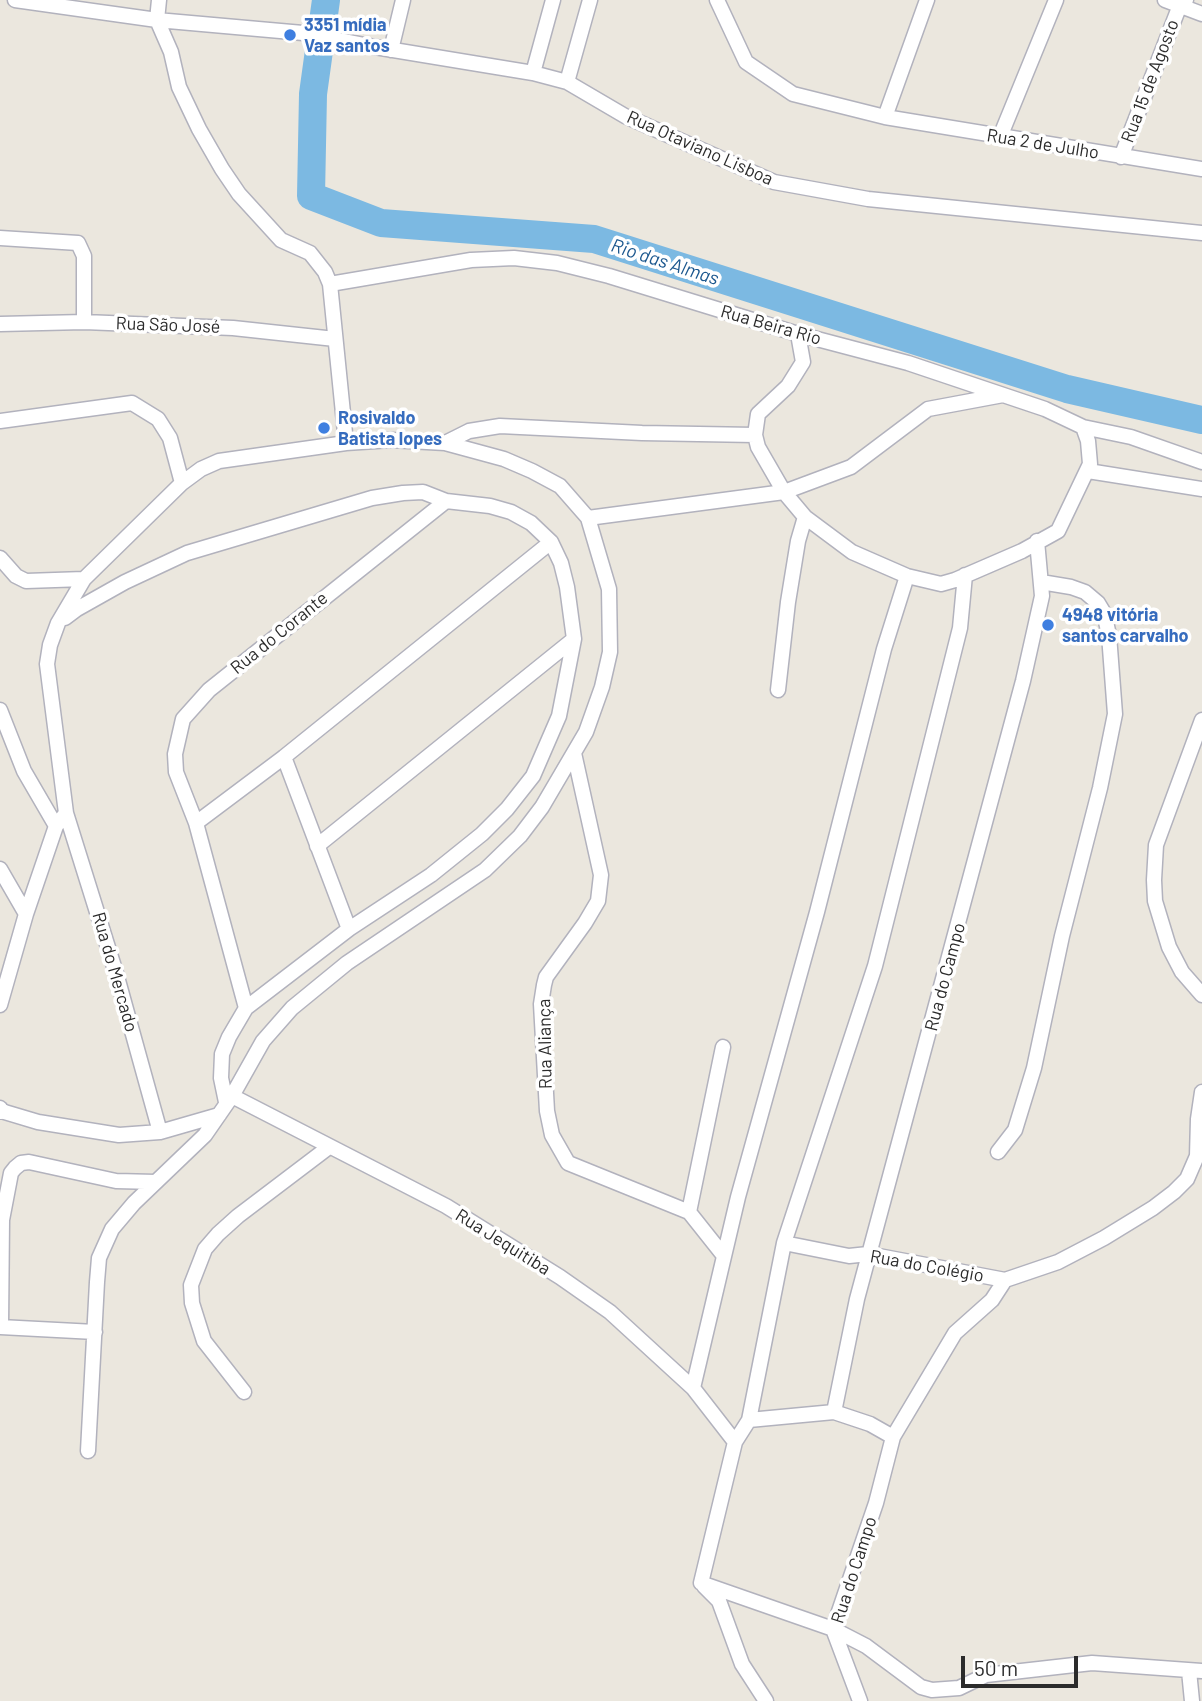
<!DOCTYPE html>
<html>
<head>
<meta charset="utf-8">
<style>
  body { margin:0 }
  #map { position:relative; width:1202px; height:1701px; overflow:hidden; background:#ebe7de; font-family:Barlow,sans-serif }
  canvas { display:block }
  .scale { position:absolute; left:961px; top:1656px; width:117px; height:32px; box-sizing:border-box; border:4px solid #2b2b2b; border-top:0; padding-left:9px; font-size:21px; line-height:24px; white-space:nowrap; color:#2b2b2b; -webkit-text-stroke:5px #fff; paint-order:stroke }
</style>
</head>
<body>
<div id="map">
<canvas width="1202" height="1701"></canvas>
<div class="scale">50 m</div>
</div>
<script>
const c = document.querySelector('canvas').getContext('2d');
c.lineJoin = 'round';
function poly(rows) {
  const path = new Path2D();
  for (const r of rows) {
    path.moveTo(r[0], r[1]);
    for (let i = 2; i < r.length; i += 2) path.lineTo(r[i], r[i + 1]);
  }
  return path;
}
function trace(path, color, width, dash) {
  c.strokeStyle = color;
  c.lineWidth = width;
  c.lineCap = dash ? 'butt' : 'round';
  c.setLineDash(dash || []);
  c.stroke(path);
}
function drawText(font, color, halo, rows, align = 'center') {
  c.font = font + ' Barlow,sans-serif';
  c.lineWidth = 7;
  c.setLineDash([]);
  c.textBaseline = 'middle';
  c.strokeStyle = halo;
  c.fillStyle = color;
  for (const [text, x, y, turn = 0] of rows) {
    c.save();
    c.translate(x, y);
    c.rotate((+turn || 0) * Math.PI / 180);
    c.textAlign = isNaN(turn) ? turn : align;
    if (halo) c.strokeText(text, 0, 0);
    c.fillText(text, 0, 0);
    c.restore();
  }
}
const river = poly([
  [326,0,313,94,311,196,381,223,594,239,1067,389,1202,420]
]);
const minor = poly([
  [15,0,157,20,303,33,375,47,533,73,567,82,625,116,774,182,868,199,1202,233],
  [159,0,157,20,171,52,179,87,199,129,222,169,239,194,281,240,310,253,325,272,330,284,346,443],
  [717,0,746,62,793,94,885,117,1202,169],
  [1165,0,1202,14],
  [391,50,403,0],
  [533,73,553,0],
  [567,82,590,0],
  [885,117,927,0],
  [1000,137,1056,0],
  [1121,157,1180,5,1186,0],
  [0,238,78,243,84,256,84,322],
  [330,284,471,260,514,258,557,263,609,276,798,334,908,363,1045,409,1083,427,1131,437,1202,462],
  [0,324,84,322,233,328,335,339],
  [798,334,803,362,788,386,758,414,755,435,758,447,784,492,805,517,852,552,907,576,941,584,955,580,1022,551,1058,531,1090,464,1088,441,1083,427],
  [0,421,132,403,158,419,170,438,182,483],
  [445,443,469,431,500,426,642,433,755,435],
  [1088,471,1202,489],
  [588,518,784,492,851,467,928,409,1003,395],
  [0,558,16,576,26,581,84,579],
  [965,575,960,628,875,966,784,1243,749,1420,735,1442,701,1583,833,1629,866,1646,921,1687,932,1690,959,1688,986,1675,1092,1663,1202,1671],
  [65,618,77,609,125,582,187,553,372,498,403,493,423,492,446,501,490,506,511,512,531,523,551,542,561,563,567,587,574,639,559,716,533,776,507,809,482,834,431,875,349,929,246,1008,229,1037,222,1054,221,1078,226,1102],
  [778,690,788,602,798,541,805,517],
  [0,710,24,771,56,826],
  [1202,720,1156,845,1154,880,1155,901,1169,947,1182,972,1202,995],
  [574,753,601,875,598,901,585,923,546,977,544,985,541,1004,547,1111,552,1135,568,1163,689,1212,724,1256],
  [284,757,349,929],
  [196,823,284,757,551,542],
  [317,846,574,639],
  [0,869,26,914],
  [0,1005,26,914,56,826,66,813],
  [246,1008,196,823,176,772,175,754,183,719,209,690,446,501],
  [232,1096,446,1206,560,1277,610,1312,693,1388,735,1442],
  [0,1108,1,1111,38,1122,119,1135,160,1132,219,1115],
  [1198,1119,1202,1092],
  [998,1152,1015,1130,1034,1068,1062,936,1100,788,1115,714,1109,635,1104,613,1098,603,1085,592,1071,587,1041,582],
  [689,1212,723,1047],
  [784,1243,849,1256,868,1254,1005,1280,1058,1262,1104,1238,1153,1208,1174,1192,1187,1179,1197,1156,1198,1119,1202,1120],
  [0,1327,95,1332],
  [1,1327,2,1220,11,1173,15,1168,21,1163,29,1162,116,1181,156,1182],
  [693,1388,738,1197,817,912,884,649,907,576],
  [244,1392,204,1341,192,1303,191,1285,205,1249,218,1234,238,1216,329,1147],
  [834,1412,857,1299,1023,681,1042,596,1037,541],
  [749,1420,834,1412,870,1424,893,1437,955,1333,992,1300,1005,1280],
  [88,1451,97,1282,99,1258,112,1229,134,1203,205,1135,232,1096,263,1041,292,1008,347,963,485,870,520,836,542,807,586,732,602,687,610,652,609,589,588,518,560,486,532,471,504,459,445,443,391,440,346,443,219,461,201,469,182,483,84,579,58,623,50,645,47,664,66,813,116,973,160,1132],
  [704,1586,719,1601,742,1664,766,1701],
  [1189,1671,1192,1701],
  [860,1701,833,1629,876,1503,893,1437]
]);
const tertiary = poly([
  [0,1111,1,1111]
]);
const markers = [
  [290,35,7,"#3f7fe0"],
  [324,428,7,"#3f7fe0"],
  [1048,625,7,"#3f7fe0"]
];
const shopNames = [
  ["3351 mídia",304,25],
  ["Vaz santos",304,46],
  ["Rosivaldo",338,418],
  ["Batista lopes",338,439],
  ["4948 vitória",1062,615],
  ["santos carvalho",1062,636]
];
const streetNames = [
  ["Rua 15 de Agosto",1150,81,-69],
  ["Rua 2 de Julho",1043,144,9],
  ["Rua Otaviano Lisboa",700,148,24],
  ["Rua São José",168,325,2],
  ["Rua Beira Rio",771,325,16],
  ["Rua do Corante",279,633,-39],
  ["Rua do Mercado",115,972,74],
  ["Rua do Campo",945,977,-75],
  ["Rua Aliança",545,1044,-91],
  ["Rua Jequitiba",503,1242,32],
  ["Rua do Colégio",927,1266,10],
  ["Rua do Campo",854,1570,-72]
];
const waterNames = [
  ["Rio das Almas",665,262,18]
];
trace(river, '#7cb9e2', 28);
trace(minor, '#b2b2bd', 17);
trace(tertiary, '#b2b2bd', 18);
trace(minor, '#fff', 14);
trace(tertiary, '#fff', 16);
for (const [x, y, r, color] of markers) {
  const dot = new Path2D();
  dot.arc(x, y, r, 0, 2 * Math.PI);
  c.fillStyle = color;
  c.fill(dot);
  trace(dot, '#fff', 2.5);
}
drawText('bold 18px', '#366cbe', '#fff', shopNames, 'left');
drawText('18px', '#2b2b2b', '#fff', streetNames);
drawText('italic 19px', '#1b578e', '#fff', waterNames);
</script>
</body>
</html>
